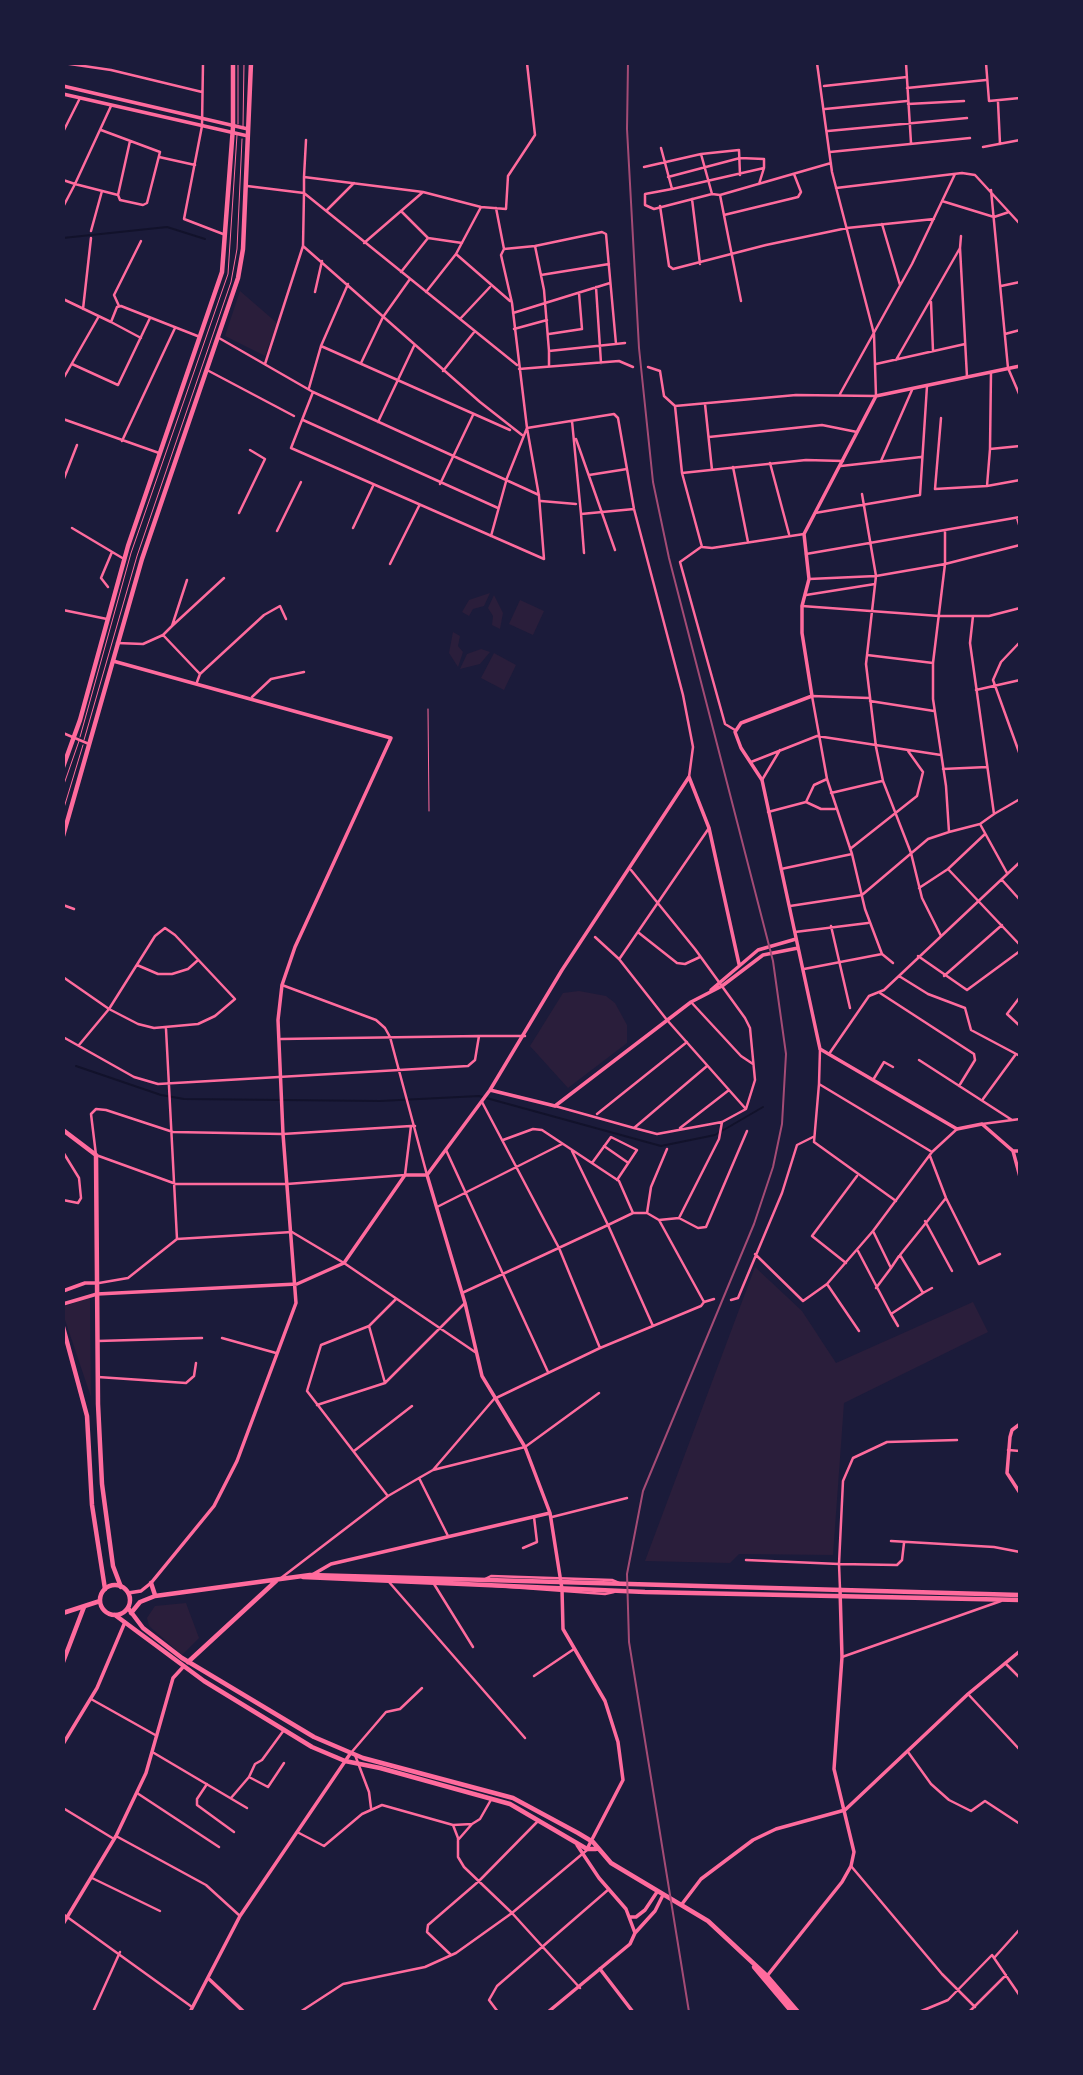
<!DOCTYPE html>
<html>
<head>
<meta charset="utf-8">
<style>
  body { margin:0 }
  #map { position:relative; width:1083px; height:2075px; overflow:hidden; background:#1b1b3a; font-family:Raleway,sans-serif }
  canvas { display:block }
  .frame { position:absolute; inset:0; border:65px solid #1b1b3a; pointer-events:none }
</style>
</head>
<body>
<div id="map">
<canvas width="1083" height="2075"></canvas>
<div class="frame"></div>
</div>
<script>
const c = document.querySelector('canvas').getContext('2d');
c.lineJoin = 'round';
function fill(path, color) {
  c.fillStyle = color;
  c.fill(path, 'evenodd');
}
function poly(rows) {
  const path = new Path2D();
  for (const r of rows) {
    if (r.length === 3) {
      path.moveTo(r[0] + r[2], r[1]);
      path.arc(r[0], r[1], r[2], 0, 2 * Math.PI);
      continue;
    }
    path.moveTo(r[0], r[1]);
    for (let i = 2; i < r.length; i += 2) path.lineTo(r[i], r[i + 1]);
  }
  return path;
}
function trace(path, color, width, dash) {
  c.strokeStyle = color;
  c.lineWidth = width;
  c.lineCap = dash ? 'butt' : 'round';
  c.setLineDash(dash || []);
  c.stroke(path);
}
const green = poly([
  [240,291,277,323,265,356,225,336],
  [490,593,484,606,473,609,469,616,462,612,469,600],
  [494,595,503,613,500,629,492,625,493,616,488,608],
  [520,600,544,611,533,635,509,624],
  [453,632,460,636,458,646,463,652,458,667,449,653],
  [481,649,490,652,480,664,460,669,467,654],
  [494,653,516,665,504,690,481,678],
  [579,991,606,996,615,1003,627,1025,627,1043,568,1088,530,1046,563,993],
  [755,1267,802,1311,836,1363,973,1302,988,1332,844,1403,833,1555,739,1554,730,1563,645,1561],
  [90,1297,91,1397,63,1314,63,1307],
  [186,1603,199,1638,182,1655,149,1626,147,1618,155,1606]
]);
const stream = poly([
  [63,238,167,227,205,239],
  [76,1066,161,1095,184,1099,380,1101,479,1096,661,1146,715,1135,763,1107]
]);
const service = poly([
  [238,124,238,63],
  [243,127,244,63],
  [428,709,429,811],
  [80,737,131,553,228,274,237,135],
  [84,740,137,556,231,282,237,249,242,139],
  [63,787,79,741],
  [63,811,83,745]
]);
const minor = poly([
  [63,63,111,70,202,92],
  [203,63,202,126,184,219,223,234],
  [906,63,911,143],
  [986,63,989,101,1020,98],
  [824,86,907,77],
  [907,88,986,80],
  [998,102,1000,144],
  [908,104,964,101],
  [825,109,907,101],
  [101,130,160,152,147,203,143,205,120,200,118,195],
  [828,131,967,118],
  [63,132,80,98],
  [306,140,304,177,423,192],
  [983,147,1020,140],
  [661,148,672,189,645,194,645,205,654,209,712,194],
  [830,152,970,138],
  [701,154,739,150,740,175],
  [159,157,195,165],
  [644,167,701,154,712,194,720,195],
  [304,177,304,193,517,365],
  [668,177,740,158,764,159,764,168],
  [63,180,75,184,111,106],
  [247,186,304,193,303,246,265,364],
  [836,188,962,173,975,175,1020,224],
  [672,189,764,168,759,184],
  [991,190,1008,368,1020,396],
  [692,199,700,264],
  [942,201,994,217,1009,212],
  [660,206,669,266,673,269,766,245,847,228,934,219],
  [63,207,75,184,118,195,130,141],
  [481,207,456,254,510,301],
  [496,208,504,249],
  [327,210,354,183],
  [724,215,798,197,801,192,794,174],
  [882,224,900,285],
  [91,231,102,191],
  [428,238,462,243],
  [364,243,423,192,481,207,506,209,508,176,535,135,527,63],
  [303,246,480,402,522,435],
  [535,246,602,232,606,234,616,344],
  [960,248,967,377],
  [401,272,428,238,401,211],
  [541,275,609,264],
  [1001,286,1020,282],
  [596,287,601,363],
  [315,292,322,261],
  [426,292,456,254],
  [63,299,111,322,117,307,121,306,200,337],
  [741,301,720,195,831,163],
  [931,302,933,351],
  [119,306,114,295,141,241],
  [83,309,91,238],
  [513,313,610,283],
  [460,319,490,287],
  [111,322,141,338],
  [514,329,547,320],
  [549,334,582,329,579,293],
  [1005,334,1020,330],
  [219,338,313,392,539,495],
  [321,346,510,430],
  [896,360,960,248,961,236],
  [361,363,383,317,410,279],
  [72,364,118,385,150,318],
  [876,364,965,344],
  [549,366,549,351,625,343],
  [648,367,660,371,664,396,675,406,796,395,876,396,874,334,832,172,817,63],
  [519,369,619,361,633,367],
  [207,370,294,416],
  [443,371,475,331],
  [991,372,990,449,1020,446],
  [63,379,99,316],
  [309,388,321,346,348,284],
  [313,392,291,448,544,559,539,496,527,428,614,414,618,418,634,509,683,695,693,747,689,777],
  [840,394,912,264,955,174],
  [705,404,712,470],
  [675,406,682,473,702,547,712,548,804,534],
  [941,418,935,489,987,486,990,449],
  [63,419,159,453],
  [303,420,498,508],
  [572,421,581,514,634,509],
  [378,422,414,346],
  [709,437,822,425,857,432],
  [576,439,615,550],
  [122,441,175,328],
  [881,461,912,390],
  [770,463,789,534],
  [841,466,921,457],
  [733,467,748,542],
  [682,473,806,460,843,461],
  [589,475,627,469],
  [63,481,77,445],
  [440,484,473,415],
  [987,486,1020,480],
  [862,494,876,576,866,664,876,747,883,781,911,853,922,898,941,936],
  [541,501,576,504],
  [239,513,265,459,250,450],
  [815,513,920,495,927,386],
  [581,514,584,553],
  [1017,518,1020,528],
  [72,528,124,559],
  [353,528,373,486],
  [277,531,301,482],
  [491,536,507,478,527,428,512,303,501,255,504,249,535,246,544,290,549,351],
  [701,547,680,562,725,724,735,730],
  [806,554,1020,517],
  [390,564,419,506],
  [809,579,876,576,945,564,945,530],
  [108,587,101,578,112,552],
  [806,595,875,584],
  [802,606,939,616,989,616,1020,608],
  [63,610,107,619],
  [172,626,224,578],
  [163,635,172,626,187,580],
  [1020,642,1001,662,993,680,1020,755],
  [117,643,143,644,163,635,200,674],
  [867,655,933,663],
  [197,682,200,674,264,615,280,606,286,619],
  [976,690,1020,680],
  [252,697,271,679,304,672],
  [869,698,812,696,827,779,852,854,865,909,882,954,893,963],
  [870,701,934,711],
  [63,733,89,744],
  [751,762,817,736,941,755],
  [943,769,987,767],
  [762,780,780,750],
  [831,793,882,781],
  [806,802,814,785,827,779],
  [768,812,806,802,821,809,835,809],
  [994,814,1020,799],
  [980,824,1007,873],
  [949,832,980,824,994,814,970,643,973,616],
  [850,849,917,796,923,772,908,751],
  [781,869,852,854],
  [948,869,1020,945],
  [631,870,695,949,745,1018,750,1028,755,1080,746,1109,722,1122,657,1134,634,1128],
  [1002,880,1020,900],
  [919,888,948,869,985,834],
  [63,905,74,909],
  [790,906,862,895,928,839,949,832,946,786,933,699,933,663,945,564,1020,545],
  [831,926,850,1008],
  [795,932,868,923],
  [639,933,677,963,685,964,700,957],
  [595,937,619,959,667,1020,745,1108],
  [918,956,967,990,1020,951],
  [620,958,709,828],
  [137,965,158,974,172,974,188,969,197,961],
  [804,969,882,954],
  [899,976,928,994,965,1008,971,1030,1020,1056],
  [944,976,1002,925],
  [63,977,109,1009,138,1024,154,1028,198,1024,215,1016,235,999,175,935,165,928,155,936,109,1009,79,1045],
  [282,985,376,1020,385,1028,390,1037,427,1175],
  [880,993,974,1054,975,1060,959,1086],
  [1020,997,1007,1014,1020,1026],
  [691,1002,741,1056,753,1064],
  [166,1029,177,1239],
  [479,1036,525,1036],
  [63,1037,134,1077,158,1084,468,1066,475,1060,479,1036,281,1039],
  [820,1049,819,1084,932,1152],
  [829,1054,869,996,884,990,1020,862],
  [919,1060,1012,1120],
  [873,1080,884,1062,893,1067],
  [819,1084,814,1142,896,1201],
  [983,1099,1016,1054],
  [555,1106,634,1128,707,1066],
  [597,1114,687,1042],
  [982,1124,1020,1119],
  [411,1126,283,1134,173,1132,106,1110,96,1109,91,1114,96,1155,176,1184,287,1184,405,1175,411,1126,415,1126],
  [680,1128,729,1090],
  [503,1140,533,1129,542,1130,619,1181,633,1213],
  [604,1146,627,1162],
  [446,1150,548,1372],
  [572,1151,608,1225,633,1213,646,1213],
  [63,1152,79,1178,81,1198,78,1203,63,1200],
  [930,1156,946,1198,979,1264,1000,1254],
  [592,1163,611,1137,637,1150,617,1180],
  [437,1207,562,1144],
  [679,1218,719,1139,722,1122],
  [659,1220,679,1218,698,1228,706,1227,747,1131],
  [925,1221,952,1271],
  [873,1231,891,1268,876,1288],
  [858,1251,891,1314,923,1293,900,1255,946,1198],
  [755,1254,803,1301,827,1284],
  [846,1263,812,1236,857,1176],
  [891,1268,899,1256],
  [99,1283,128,1278,177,1239,292,1232,344,1263,475,1352],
  [462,1293,608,1225,653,1326],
  [923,1293,932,1288],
  [731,1300,738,1298,782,1193,797,1145,813,1137],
  [704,1302,714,1299],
  [891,1314,898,1326],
  [369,1326,385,1383],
  [859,1331,827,1284,873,1231,932,1152,957,1129],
  [222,1338,276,1353],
  [98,1341,202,1338],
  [600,1348,701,1306,704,1302,659,1220,647,1213,651,1187,667,1149],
  [98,1377,186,1383,194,1376,196,1363],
  [317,1405,385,1383,465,1303],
  [1008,1450,1020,1451],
  [354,1451,412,1406],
  [433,1470,494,1399,600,1348,559,1248,482,1102],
  [419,1478,448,1536],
  [387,1495,307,1391,321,1345,369,1326,396,1299],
  [552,1517,627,1498],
  [891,1541,994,1547,1020,1552],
  [523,1548,537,1542,534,1517],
  [746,1560,839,1564,843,1481,853,1458,887,1442,957,1440],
  [281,1578,388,1496,419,1478,433,1470,525,1447,599,1393],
  [483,1580,491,1576,612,1580,619,1583],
  [389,1582,525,1738],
  [434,1584,473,1647],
  [482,1585,605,1594,614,1592],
  [840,1589,839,1564,897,1565,902,1560,904,1543],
  [842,1657,1001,1601],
  [1005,1663,1020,1678],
  [534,1676,574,1649],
  [968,1694,1020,1750],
  [91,1699,157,1736],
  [908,1752,931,1784,949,1800,971,1811,985,1801,1020,1824],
  [154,1753,247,1808],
  [350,1754,386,1712,400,1709,422,1688],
  [355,1755,369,1792,371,1808],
  [249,1777,255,1764,262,1760,284,1730],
  [207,1784,197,1799,197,1805,234,1832],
  [137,1793,219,1847],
  [231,1798,249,1777,268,1787,284,1763],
  [63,1808,114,1839],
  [453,1825,472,1824,480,1819,492,1798],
  [299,1833,324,1846,362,1814,382,1805,453,1825,458,1838,458,1857,464,1867,512,1913,580,1988],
  [116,1836,206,1885,240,1916],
  [458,1840,472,1824],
  [851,1866,942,1974,975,2007],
  [92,1878,160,1911],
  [63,1914,192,2007],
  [451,1955,427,1932,428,1925,479,1881,538,1821],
  [994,1958,1020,1929],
  [93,2012,120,1952],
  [300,2012,343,1984,425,1967,456,1953,512,1913,587,1850],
  [498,2012,489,2000,497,1986,609,1889],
  [919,2012,948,2000,992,1955,1020,1996],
  [969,2012,1006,1975]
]);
const tertiary = poly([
  [1020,366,876,396,804,534,809,579,802,606,802,633,812,696,741,723,735,732,741,748,762,780,820,1049,957,1129,982,1124,1013,1151,1020,1177],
  [113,661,391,738,295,947,282,985,278,1020,283,1134,296,1303,237,1461,214,1506,151,1583,141,1591,128,1593],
  [689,777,709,828,739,964],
  [711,990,758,950,796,939],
  [490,1090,555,1106,691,1002,722,986,763,955,798,948],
  [1013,1151,1020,1151],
  [427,1175,465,1303,482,1376,525,1447,550,1513,562,1589,563,1629,605,1701,618,1742,623,1780,587,1849],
  [427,1175,490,1090,562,970,689,777],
  [63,1291,85,1283,97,1283],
  [97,1294,297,1284,344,1263,405,1175,427,1175],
  [1020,1424,1012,1430,1010,1437,1007,1473,1020,1493],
  [312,1575,331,1564,550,1513],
  [63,1744,97,1688,125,1622],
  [63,1924,116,1836,146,1773,173,1678,184,1666],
  [600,1969,633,2012],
  [767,1976,842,1882,851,1866,854,1852,834,1769,842,1657,840,1589],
  [209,1979,244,2012]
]);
const secondary = poly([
  [63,86,248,129],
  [63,94,248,136],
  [63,1304,97,1294],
  [577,1845,599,1878,626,1909,635,1933],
  [682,1904,701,1879,753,1840,776,1829,845,1810,968,1694,1020,1651],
  [630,1917,636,1917,645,1910,657,1892],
  [190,2012,240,1916,350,1754],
  [548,2012,630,1944,635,1933,655,1911,663,1895]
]);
const primary = poly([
  [63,767,80,720,128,546,222,272,233,127,233,63],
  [63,836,142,559,238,278,243,249,251,63],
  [63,1130,96,1155,98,1404,102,1484,113,1566,121,1587],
  [63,1327,87,1416,92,1505,105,1589],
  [303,1577,645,1592,1020,1600],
  [151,1583,155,1595],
  [131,1613,140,1602,155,1596,310,1575,1020,1595],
  [63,1662,84,1607],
  [188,1662,277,1580]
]);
const trunk = poly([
  [115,1600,15],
  [128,1608,143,1628,182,1658,314,1737,363,1758,513,1798,578,1833,593,1842,611,1863,708,1921,767,1976,798,2012],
  [63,1613,100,1601],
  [115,1615,204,1681,312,1747,345,1761,380,1768,510,1804,587,1849,596,1849],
  [754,1967,792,2012]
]);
const rail = poly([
  [628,63,627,129,639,348,653,482,669,558,773,961,786,1054,782,1124,773,1167,754,1224,643,1491,627,1574,629,1642,689,2012]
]);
fill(green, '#2a1e3b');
trace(stream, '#12122b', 2);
trace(service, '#ff6b9d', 1);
trace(minor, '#ff6b9d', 2.5);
trace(tertiary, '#ff6b9d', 3.5);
trace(secondary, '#ff6b9d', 3.5);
trace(primary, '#ff6b9d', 4.5);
trace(trunk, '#ff6b9d', 4.5);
trace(rail, '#a44b75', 2);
</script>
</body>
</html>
